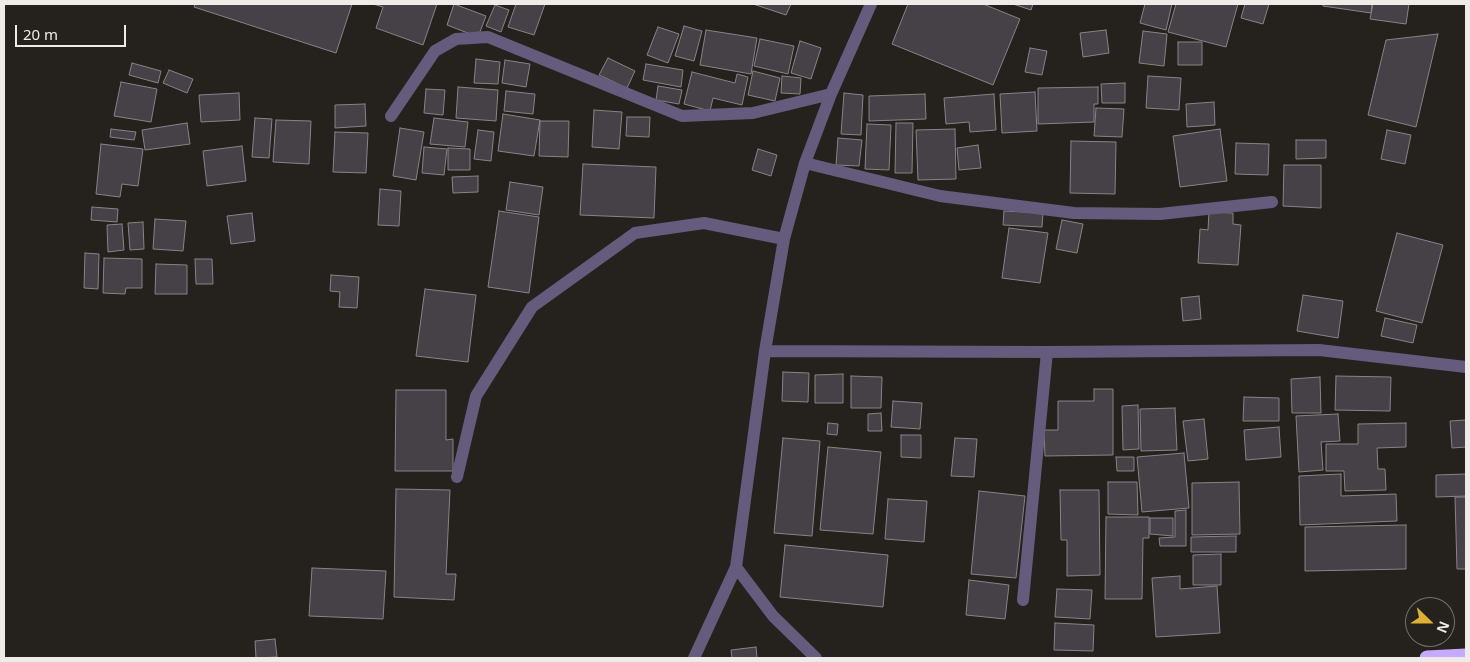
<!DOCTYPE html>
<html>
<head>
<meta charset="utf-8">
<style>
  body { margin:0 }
  #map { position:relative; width:1470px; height:662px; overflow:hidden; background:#25211c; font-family:"Noto Sans",sans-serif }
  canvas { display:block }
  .frame { position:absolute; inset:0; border:5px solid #eeebe8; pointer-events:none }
  .north { position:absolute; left:1405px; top:597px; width:50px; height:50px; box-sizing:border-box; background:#25211c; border:1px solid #75726e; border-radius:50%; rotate:112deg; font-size:14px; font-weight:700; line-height:20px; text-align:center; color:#eeebe8 }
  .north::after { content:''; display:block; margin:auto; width:18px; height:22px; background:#deb133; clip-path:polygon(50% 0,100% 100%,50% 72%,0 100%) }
  .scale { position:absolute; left:15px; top:25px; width:111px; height:22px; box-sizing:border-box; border:2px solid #eeebe8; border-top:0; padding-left:6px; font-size:15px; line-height:18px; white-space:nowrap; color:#eeebe8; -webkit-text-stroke:4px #25211c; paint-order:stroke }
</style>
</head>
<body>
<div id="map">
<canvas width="1470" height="662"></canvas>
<div class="frame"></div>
<div class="north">N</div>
<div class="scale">20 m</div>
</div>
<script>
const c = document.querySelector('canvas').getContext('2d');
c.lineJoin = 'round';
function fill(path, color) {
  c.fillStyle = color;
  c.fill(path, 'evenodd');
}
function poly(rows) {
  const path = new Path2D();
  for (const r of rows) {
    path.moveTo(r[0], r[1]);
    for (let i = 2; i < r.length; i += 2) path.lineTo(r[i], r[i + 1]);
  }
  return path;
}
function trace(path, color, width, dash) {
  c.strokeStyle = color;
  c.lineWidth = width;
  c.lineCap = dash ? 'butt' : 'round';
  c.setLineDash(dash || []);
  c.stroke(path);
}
const building = poly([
  [195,4,352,4,336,53,194,7,195,4],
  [373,4,437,4,423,45,376,28,383,7,373,4],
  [454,4,486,16,478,37,447,25,454,4],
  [516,4,545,4,534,35,508,27,516,4],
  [753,4,791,4,786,15,753,4],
  [908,4,983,4,1020,19,993,85,892,44,908,4],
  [1013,4,1033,4,1031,10,1013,4],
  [1145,4,1172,4,1166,30,1140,23,1145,4],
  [1176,4,1238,4,1226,47,1168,32,1176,4],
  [1245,4,1269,4,1263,24,1241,18,1245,4],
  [1323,4,1372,4,1371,13,1323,6,1323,4],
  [1373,4,1409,4,1406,24,1370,19,1373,4],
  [495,5,509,10,501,32,486,26,495,5],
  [684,26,702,31,694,61,675,56,684,26],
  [658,27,679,34,668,63,647,55,658,27],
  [706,30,757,38,751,74,700,65,706,30],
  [1106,30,1109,53,1083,57,1080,33,1106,30],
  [1143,31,1167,34,1164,66,1139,63,1143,31],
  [1438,34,1416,127,1368,115,1386,40,1438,34],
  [760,39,794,46,788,74,754,66,760,39],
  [800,41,821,48,811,79,791,73,800,41],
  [1178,42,1202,42,1202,65,1178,65,1178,42],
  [1030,48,1047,51,1042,75,1025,72,1030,48],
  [608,58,635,71,627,88,599,75,608,58],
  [476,59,500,62,498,84,474,83,476,59],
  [505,60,530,64,526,87,502,83,505,60],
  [132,63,161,71,158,83,129,75,132,63],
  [646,64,683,70,681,87,643,80,646,64],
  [169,70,193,79,187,93,163,83,169,70],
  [753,71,780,78,775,101,748,95,753,71],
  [692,72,735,83,737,74,748,77,742,105,713,98,710,111,684,104,692,72],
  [782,76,801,78,800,94,781,93,782,76],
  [1148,76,1181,78,1179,110,1146,108,1148,76],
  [121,82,157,89,151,122,114,116,121,82],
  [1125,83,1125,103,1102,103,1101,84,1125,83],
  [658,86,682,90,679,104,656,100,658,86],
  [458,87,498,90,496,121,456,118,458,87],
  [1098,87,1098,104,1094,104,1094,122,1038,124,1038,88,1098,87],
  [426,89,445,90,443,115,424,113,426,89],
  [506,91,535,94,533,114,504,111,506,91],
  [1035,92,1037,131,1002,133,1000,94,1035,92],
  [239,93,240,120,201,122,199,95,239,93],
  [844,93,863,95,861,135,841,134,844,93],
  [925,94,926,119,869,121,869,96,925,94],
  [994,94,996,130,970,132,969,122,946,124,944,98,994,94],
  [1214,102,1215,125,1187,127,1186,104,1214,102],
  [365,104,366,126,335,128,335,105,365,104],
  [1096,108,1124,109,1122,137,1094,136,1096,108],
  [594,110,622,112,619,149,592,147,594,110],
  [503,114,540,120,534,156,498,151,503,114],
  [627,117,650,117,649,137,626,136,627,117],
  [255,118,272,119,269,158,252,157,255,118],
  [434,118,468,122,465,147,430,144,434,118],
  [276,120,311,121,309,164,273,162,276,120],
  [540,121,569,121,568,157,539,156,540,121],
  [187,123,190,144,145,150,142,130,187,123],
  [896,123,913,123,912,173,895,173,896,123],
  [867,124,891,125,889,170,865,169,867,124],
  [400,128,424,132,416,180,393,176,400,128],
  [111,129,136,132,134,140,110,137,111,129],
  [955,129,956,179,918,180,916,130,955,129],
  [1220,129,1227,181,1180,187,1173,136,1220,129],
  [478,130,494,132,491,161,474,159,478,130],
  [1387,130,1411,135,1405,164,1381,159,1387,130],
  [335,132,368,133,366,173,333,172,335,132],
  [838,138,862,140,859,166,836,165,838,138],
  [1296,140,1326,140,1326,158,1296,159,1296,140],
  [1071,141,1116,142,1115,194,1070,193,1071,141],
  [1236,143,1269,144,1268,175,1235,174,1236,143],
  [101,144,143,149,138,186,122,184,120,197,96,194,101,144],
  [978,145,981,168,959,170,957,148,978,145],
  [242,146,246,181,207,186,203,151,242,146],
  [424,147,447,149,444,175,422,173,424,147],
  [448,148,470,149,470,170,448,170,448,148],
  [758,149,777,155,771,176,752,170,758,149],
  [583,164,656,167,654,218,580,215,583,164],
  [1284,165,1321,165,1321,208,1283,206,1284,165],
  [478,176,478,192,453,193,452,177,478,176],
  [510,182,543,187,539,215,506,210,510,182],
  [380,189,401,191,399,226,378,225,380,189],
  [92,207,118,209,117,222,91,220,92,207],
  [499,211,539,217,529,293,488,287,499,211],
  [1004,211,1043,213,1042,227,1003,225,1004,211],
  [1209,212,1233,213,1233,224,1241,225,1238,265,1198,263,1200,229,1208,230,1209,212],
  [252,213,255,241,231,244,227,216,252,213],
  [155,219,186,221,183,251,153,249,155,219],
  [1062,220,1083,224,1077,253,1056,249,1062,220],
  [143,222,144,249,130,250,128,223,143,222],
  [122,224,124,250,108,252,107,225,122,224],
  [1009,228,1048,233,1040,283,1002,278,1009,228],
  [1397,233,1443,245,1422,323,1376,311,1397,233],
  [85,253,99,254,98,289,84,288,85,253],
  [104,258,142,259,142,288,126,288,125,294,103,293,104,258],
  [195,259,212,259,213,284,196,284,195,259],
  [156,264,187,265,187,294,155,294,156,264],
  [331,275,359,277,357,308,339,307,340,292,330,291,331,275],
  [425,289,476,295,468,362,416,356,425,289],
  [1303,295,1343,301,1338,338,1297,331,1303,295],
  [1199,296,1201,319,1183,321,1181,298,1199,296],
  [1385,318,1417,325,1413,343,1381,336,1385,318],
  [783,372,809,373,808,402,782,401,783,372],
  [843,374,843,403,815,403,815,375,843,374],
  [851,376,882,377,881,408,851,408,851,376],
  [1336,376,1391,377,1390,411,1335,410,1336,376],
  [1320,377,1321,413,1292,413,1291,379,1320,377],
  [1094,389,1113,389,1113,455,1045,456,1044,430,1058,430,1058,401,1094,401,1094,389],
  [396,390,446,390,446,440,453,439,453,471,395,471,396,390],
  [1244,397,1279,398,1279,421,1243,421,1244,397],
  [893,401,922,403,920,429,891,427,893,401],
  [1138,405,1139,449,1123,450,1122,406,1138,405],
  [1175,408,1177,450,1141,451,1140,409,1175,408],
  [881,413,882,431,868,431,868,414,881,413],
  [1338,414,1340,441,1321,442,1323,470,1299,472,1296,416,1338,414],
  [1204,419,1208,459,1188,461,1183,421,1204,419],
  [1466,420,1466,447,1452,448,1450,421,1466,420],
  [828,423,838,424,837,435,827,434,828,423],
  [1406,423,1406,447,1377,448,1378,469,1385,469,1386,490,1345,491,1344,471,1326,471,1326,444,1358,444,1358,424,1406,423],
  [1279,427,1281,457,1246,460,1244,430,1279,427],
  [901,435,921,435,921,458,901,457,901,435],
  [783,438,820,441,812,536,774,533,783,438],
  [955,438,977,439,974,477,951,476,955,438],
  [828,447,881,452,873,534,820,530,828,447],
  [1184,453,1189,508,1142,512,1137,457,1184,453],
  [1116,457,1134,457,1134,471,1117,471,1116,457],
  [1341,474,1341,496,1396,494,1397,521,1300,525,1299,476,1341,474],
  [1466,474,1466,496,1436,497,1436,475,1466,474],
  [1108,482,1137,482,1138,515,1108,514,1108,482],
  [1239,482,1240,534,1192,535,1192,483,1239,482],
  [396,489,450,490,446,574,456,574,454,600,394,597,396,489],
  [1060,490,1099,490,1100,575,1067,576,1067,540,1061,540,1060,490],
  [979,491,1025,496,1016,578,971,574,979,491],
  [1455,497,1466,497,1466,569,1457,569,1455,497],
  [888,499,927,501,924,542,885,539,888,499],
  [1186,510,1186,546,1160,546,1159,538,1175,537,1175,511,1186,510],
  [1106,517,1149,517,1149,538,1143,538,1142,599,1105,599,1106,517],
  [1150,518,1173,518,1173,536,1150,534,1150,518],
  [1406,525,1406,569,1305,571,1305,527,1406,525],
  [1236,536,1236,552,1191,552,1191,537,1236,536],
  [785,545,888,555,883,607,780,597,785,545],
  [1221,554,1221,585,1193,585,1193,555,1221,554],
  [312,568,386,571,383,619,309,616,312,568],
  [1180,576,1180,589,1217,586,1220,633,1156,637,1152,578,1180,576],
  [969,580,1009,585,1005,619,966,615,969,580],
  [1057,589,1092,590,1090,619,1055,617,1057,589],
  [1055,623,1094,625,1093,651,1054,650,1055,623],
  [275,639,277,657,256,658,255,641,275,639],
  [756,647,757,658,732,658,731,650,756,647]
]);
const street = poly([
  [391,116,435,51,456,39,488,37,682,116,753,113,831,94],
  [805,163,940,196,1074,213,1160,214,1272,202],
  [765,351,1047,352,1319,350,1466,367],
  [457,477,476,396,532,307,635,233,704,223,784,239],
  [736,567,773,616,816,658],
  [1023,600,1047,352],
  [694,658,736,567,765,351,784,239,805,163,831,94,871,4]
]);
const highway = poly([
  [1427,658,1466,656]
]);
fill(building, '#464146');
trace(building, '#888388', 1);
trace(street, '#655b7c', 12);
trace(highway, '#c5abfd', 15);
</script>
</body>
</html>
